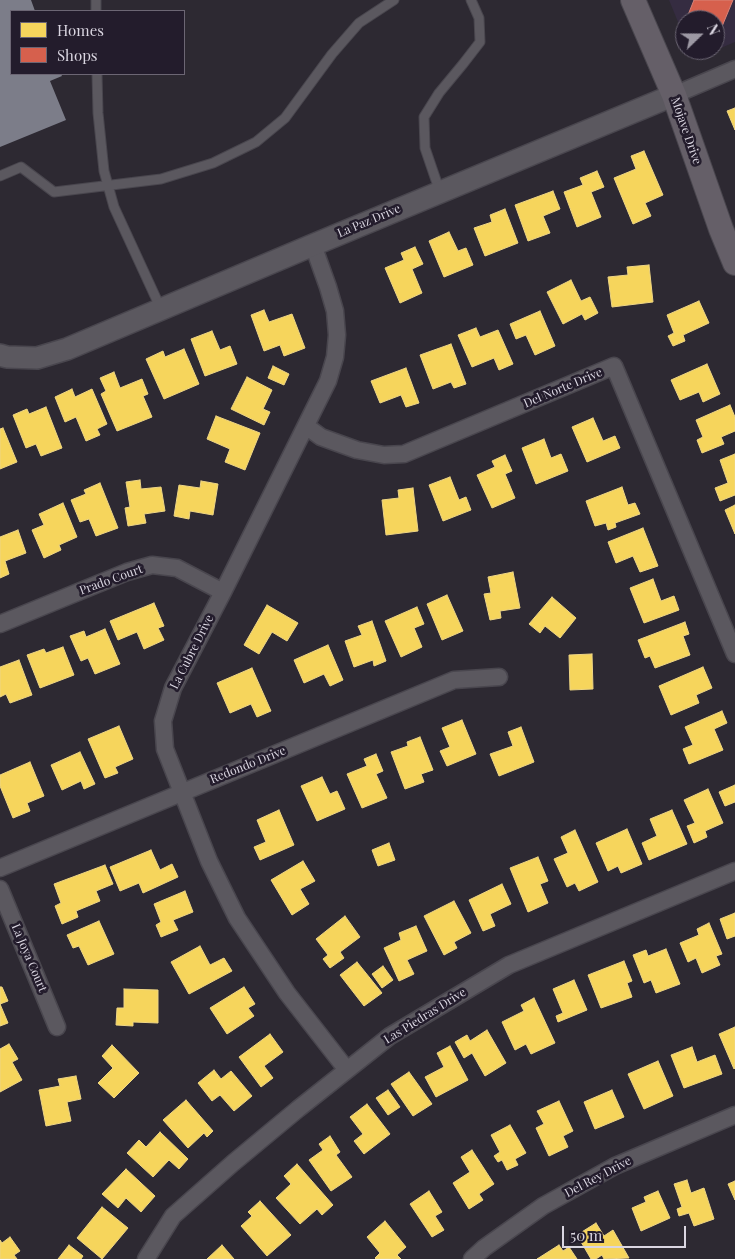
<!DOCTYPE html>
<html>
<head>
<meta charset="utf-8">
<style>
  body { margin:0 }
  #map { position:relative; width:735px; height:1259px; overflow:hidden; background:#2d2932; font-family:"Playfair Display",serif }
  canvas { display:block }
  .legend { position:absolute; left:10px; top:10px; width:175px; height:65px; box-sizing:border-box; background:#231c2c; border:1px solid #6c6674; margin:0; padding:6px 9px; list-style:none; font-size:15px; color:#dad6e1 }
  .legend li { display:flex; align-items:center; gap:10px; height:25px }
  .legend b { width:25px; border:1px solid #6c6674 }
  .north { position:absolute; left:675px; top:10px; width:50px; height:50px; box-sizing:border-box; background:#231c2c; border:1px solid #6c6674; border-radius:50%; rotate:68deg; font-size:14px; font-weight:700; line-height:20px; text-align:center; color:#dad6e1 }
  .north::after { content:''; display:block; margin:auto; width:18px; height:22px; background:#9d99a4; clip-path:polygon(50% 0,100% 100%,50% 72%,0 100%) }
  .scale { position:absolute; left:562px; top:1226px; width:124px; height:22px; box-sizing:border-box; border:2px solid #dad6e1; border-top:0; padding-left:6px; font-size:15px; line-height:18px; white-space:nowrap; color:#dad6e1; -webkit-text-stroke:4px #231c2c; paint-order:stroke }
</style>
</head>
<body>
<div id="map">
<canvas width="735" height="1259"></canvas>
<ul class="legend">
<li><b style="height:14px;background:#f6d55c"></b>Homes</li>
<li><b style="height:14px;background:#d6604d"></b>Shops</li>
</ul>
<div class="north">N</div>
<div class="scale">50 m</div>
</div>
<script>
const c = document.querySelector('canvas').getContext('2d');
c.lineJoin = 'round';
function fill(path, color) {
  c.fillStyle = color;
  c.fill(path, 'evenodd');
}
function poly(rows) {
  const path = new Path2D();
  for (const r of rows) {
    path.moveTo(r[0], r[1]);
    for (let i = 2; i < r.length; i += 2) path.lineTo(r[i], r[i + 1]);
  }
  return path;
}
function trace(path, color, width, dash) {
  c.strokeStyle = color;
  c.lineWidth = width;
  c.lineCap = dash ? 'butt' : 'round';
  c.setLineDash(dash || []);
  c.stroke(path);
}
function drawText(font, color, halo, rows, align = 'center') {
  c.font = font + ' "Playfair Display",serif';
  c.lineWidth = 5;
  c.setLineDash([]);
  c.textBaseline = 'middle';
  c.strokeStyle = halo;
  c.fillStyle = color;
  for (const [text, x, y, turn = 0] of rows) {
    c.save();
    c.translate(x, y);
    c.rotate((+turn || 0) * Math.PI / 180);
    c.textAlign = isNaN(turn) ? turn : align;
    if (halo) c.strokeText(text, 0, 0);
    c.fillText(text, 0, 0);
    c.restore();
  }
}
const built = poly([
  [669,0,735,0,735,42,699,57,692,56,689,50,715,50,715,20,685,20,685,39]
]);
const homes = poly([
  [735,108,735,130,727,111,735,108],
  [644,151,663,195,645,203,651,216,633,224,614,178,636,169,631,156,644,151],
  [597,171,604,187,591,192,601,217,577,227,564,192,583,185,580,178,597,171],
  [553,191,560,209,543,216,550,233,528,241,515,205,553,191],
  [505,209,518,243,485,256,474,228,492,222,490,215,505,209],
  [449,232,458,251,466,248,473,265,444,277,429,241,449,232],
  [415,247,423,264,412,269,422,293,400,303,385,268,404,260,401,253,415,247],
  [649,265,653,302,612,307,608,277,628,275,627,267,649,265],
  [571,280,581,301,590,297,598,313,585,320,582,314,563,324,547,292,571,280],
  [699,301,709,323,683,335,685,341,673,346,668,336,674,333,667,315,699,301],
  [264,310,269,322,292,314,305,348,284,356,280,345,264,351,251,315,264,310],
  [540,311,555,346,535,355,526,335,516,339,510,324,540,311],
  [476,328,480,337,498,330,513,364,499,370,494,358,472,367,458,335,476,328],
  [212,331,220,350,230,346,237,364,205,376,191,339,212,331],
  [451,344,466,384,454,388,451,382,433,389,420,355,451,344],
  [184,349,199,384,164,399,146,359,163,351,165,357,184,349],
  [707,364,720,394,703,402,699,392,680,400,671,380,707,364],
  [273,366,289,374,284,385,268,378,273,366],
  [406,368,419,403,406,407,401,395,380,403,371,381,406,368],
  [114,372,120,388,142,379,148,394,143,396,152,417,117,431,101,394,106,391,100,378,114,372],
  [247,377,272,390,263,409,270,412,264,425,231,409,247,377],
  [72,389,75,397,92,389,107,424,97,429,100,435,86,441,76,417,65,422,55,397,72,389],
  [730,405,735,417,735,431,721,437,724,444,702,453,697,440,703,437,696,420,730,405],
  [46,407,62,448,41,456,36,444,26,448,13,415,27,409,29,414,46,407],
  [216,416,260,433,245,470,225,462,230,449,207,439,216,416],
  [593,418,603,441,615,436,620,448,587,462,572,427,593,418],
  [3,428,17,462,0,469,0,429,3,428],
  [544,439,551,458,561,454,568,471,536,484,522,448,544,439],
  [735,454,735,495,720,501,715,488,728,483,720,460,735,454],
  [505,455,512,471,505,474,515,498,492,508,477,475,495,467,492,461,505,455],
  [450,477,459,500,466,497,471,510,443,521,429,485,450,477],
  [140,480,141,489,161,487,165,511,144,514,146,523,128,526,125,508,130,507,126,482,140,480],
  [201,481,218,484,213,515,190,511,189,519,174,516,179,485,200,488,201,481],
  [100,483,118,528,96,536,89,519,80,522,71,500,86,494,84,490,100,483],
  [622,487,628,505,635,503,640,514,615,523,616,527,608,530,606,523,595,526,586,501,622,487],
  [413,488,418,531,386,535,382,500,399,498,398,490,413,488],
  [63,503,77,537,59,545,61,550,44,558,32,530,44,525,39,514,63,503],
  [735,505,735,534,725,510,735,505],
  [643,528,658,566,640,572,633,556,616,563,608,542,643,528],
  [18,530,26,553,5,561,9,574,0,578,0,537,18,530],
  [513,572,520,608,500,611,501,618,490,620,484,594,491,593,488,577,513,572],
  [653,579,661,601,674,596,679,610,644,623,630,588,653,579],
  [447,595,463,631,442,640,427,604,447,595],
  [552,597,576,618,560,638,545,626,540,633,529,624,552,597],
  [154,603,164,626,158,628,164,640,144,649,137,632,118,640,110,621,154,603],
  [267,605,298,623,287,641,272,632,259,654,244,645,267,605],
  [417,607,424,624,414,628,422,647,401,657,385,621,417,607],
  [372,621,386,661,374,666,373,660,354,667,345,641,362,635,358,626,372,621],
  [685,622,689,634,683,636,690,655,655,668,650,656,645,658,638,640,685,622],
  [105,629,120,664,95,674,88,658,81,661,70,636,84,631,86,637,105,629],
  [328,645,343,680,330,686,324,674,304,683,294,660,328,645],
  [63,647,74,675,40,688,27,655,44,649,46,653,63,647],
  [592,654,593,689,570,690,569,655,592,654],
  [19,660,32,695,10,703,6,694,0,697,0,667,19,660],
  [703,667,712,688,696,695,699,703,671,715,659,686,703,667],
  [252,668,271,711,257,717,251,704,230,713,217,683,252,668],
  [722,711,727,723,714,729,723,750,689,764,683,749,693,745,685,727,722,711],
  [462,720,476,754,447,766,440,751,450,747,442,728,462,720],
  [119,726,133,759,115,767,118,773,105,778,88,739,119,726],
  [521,727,534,762,499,776,490,754,513,746,508,732,521,727],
  [420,737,433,770,421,774,424,782,405,789,391,752,408,746,407,742,420,737],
  [80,752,95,784,84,789,81,781,62,790,51,765,80,752],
  [376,754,383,771,376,774,387,798,362,808,347,774,367,766,364,759,376,754],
  [30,762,44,796,27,803,30,811,13,818,0,786,0,775,30,762],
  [322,777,330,794,337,791,345,809,317,821,301,786,322,777],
  [735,785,735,802,725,806,719,792,735,785],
  [708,789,723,823,705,831,707,837,694,843,687,826,695,823,684,800,708,789],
  [279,810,294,845,260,860,254,847,266,842,257,820,279,810],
  [672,810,687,844,649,860,642,843,657,836,650,819,672,810],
  [627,829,642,864,621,873,618,866,608,871,596,843,627,829],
  [575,830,598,882,579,891,575,883,567,887,554,859,568,853,561,837,575,830],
  [389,843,395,860,378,866,372,850,389,843],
  [151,850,160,870,172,864,178,877,143,893,139,883,120,891,110,867,151,850],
  [538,857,548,881,540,884,548,903,528,912,510,868,538,857],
  [303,861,315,881,300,889,309,904,292,915,271,880,303,861],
  [105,865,113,884,96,891,100,901,76,911,78,917,62,924,55,906,61,903,54,884,105,865],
  [502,884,511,904,490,914,495,926,483,931,469,900,502,884],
  [185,891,193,912,173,920,178,930,161,937,156,925,161,922,154,904,185,891],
  [454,901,471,933,454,942,457,948,444,955,424,916,454,901],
  [735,913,735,936,727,939,720,919,735,913],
  [345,916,360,937,340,952,344,958,330,968,323,959,328,955,316,939,345,916],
  [99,921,114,954,88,965,79,946,73,948,67,935,99,921],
  [709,923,722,954,716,956,720,965,702,973,696,958,688,962,680,943,699,935,697,929,709,923],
  [416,926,427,951,407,960,414,974,399,981,384,948,401,940,399,933,416,926],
  [200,946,210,965,224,958,232,971,189,994,171,962,200,946],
  [666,949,680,984,656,993,651,980,644,983,633,955,646,950,648,956,666,949],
  [624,961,632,981,627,983,632,997,601,1008,588,975,624,961],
  [357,962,382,993,364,1006,340,975,357,962],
  [383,966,393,980,382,988,372,974,383,966],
  [574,980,587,1010,558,1022,556,1016,563,1013,553,989,574,980],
  [0,987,2,987,8,1001,0,1004,8,1023,0,1026,0,987],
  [244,987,255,1004,248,1008,254,1016,227,1034,210,1008,244,987],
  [124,989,158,990,158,1023,133,1022,133,1026,116,1025,117,1008,124,1008,124,989],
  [534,998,555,1043,531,1054,526,1044,515,1050,502,1022,524,1011,521,1005,534,998],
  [735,1027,735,1068,734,1069,719,1034,735,1027],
  [487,1030,506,1063,485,1076,472,1053,464,1058,455,1042,467,1035,470,1041,487,1030],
  [270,1034,283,1052,264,1066,273,1078,261,1087,239,1057,270,1034],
  [9,1044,18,1059,12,1062,22,1080,0,1092,0,1049,9,1044],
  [112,1045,139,1073,114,1098,98,1083,113,1068,102,1056,112,1045],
  [450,1046,468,1080,436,1097,425,1077,444,1067,437,1053,450,1046],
  [692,1047,697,1062,715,1055,722,1074,684,1088,671,1055,692,1047],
  [658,1061,673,1096,644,1109,628,1074,658,1061],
  [214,1070,221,1079,231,1071,252,1096,234,1111,220,1095,212,1101,198,1083,214,1070],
  [409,1072,432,1104,413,1116,391,1084,409,1072],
  [76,1076,81,1099,67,1102,71,1121,46,1126,39,1090,60,1086,58,1079,76,1076],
  [388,1090,400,1107,388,1115,376,1098,388,1090],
  [612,1090,624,1117,595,1129,584,1102,612,1090],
  [186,1100,213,1131,207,1137,204,1133,188,1148,163,1120,186,1100],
  [559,1101,573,1131,563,1136,568,1147,549,1156,536,1128,544,1124,537,1111,559,1101],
  [367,1104,390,1134,364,1154,354,1141,363,1134,350,1117,367,1104],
  [510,1125,526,1153,515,1159,518,1165,507,1170,502,1160,498,1162,494,1156,500,1152,491,1135,510,1125],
  [160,1132,188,1159,179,1169,169,1160,153,1177,127,1153,139,1140,146,1147,160,1132],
  [330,1136,340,1152,336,1155,352,1177,331,1191,309,1160,323,1150,319,1144,330,1136],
  [472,1150,494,1184,479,1194,483,1200,469,1209,453,1183,470,1172,461,1157,472,1150],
  [297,1164,333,1205,322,1215,317,1209,300,1224,276,1198,291,1184,284,1176,297,1164],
  [126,1169,155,1196,141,1212,126,1198,118,1208,102,1194,126,1169],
  [687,1180,691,1193,704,1188,714,1219,694,1226,689,1213,679,1216,677,1209,682,1207,674,1184,687,1180],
  [735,1181,735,1200,728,1184,735,1181],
  [429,1191,442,1212,435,1216,444,1230,432,1237,410,1204,429,1191],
  [658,1191,670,1218,641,1231,632,1208,646,1202,644,1197,658,1191],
  [260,1201,291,1235,267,1256,241,1226,252,1216,248,1212,260,1201],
  [102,1207,128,1228,102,1259,77,1238,102,1207],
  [385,1221,406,1247,397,1255,401,1259,376,1259,375,1258,380,1253,367,1237,385,1221],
  [596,1223,604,1236,613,1230,629,1258,604,1259,602,1255,596,1259,591,1259,577,1235,596,1223],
  [10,1237,20,1251,14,1255,17,1259,0,1259,0,1240,2,1243,10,1237],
  [69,1245,83,1256,81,1259,58,1259,69,1245],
  [222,1245,234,1259,207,1259,222,1245],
  [559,1245,563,1251,569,1247,577,1259,537,1259,559,1245]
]);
const shops = poly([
  [694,0,733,0,718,36,715,35,715,20,686,20,694,0]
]);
const building = poly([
  [0,0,31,0,35,11,11,11,11,74,61,74,62,76,50,81,66,120,0,147]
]);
const service = poly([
  [96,11,96,0],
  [97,74,98,113,104,171,114,207,161,309],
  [0,176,21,167,54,192,161,179,213,163,256,142,285,118,332,54,359,23,394,0],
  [440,192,425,148,424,117,439,93,463,64,480,42,479,18,471,0]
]);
const minor = poly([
  [674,95,735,69],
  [313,245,328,287,335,311,337,335,335,357,328,381,223,592,173,688,163,721,165,749,209,861,237,918,287,993,347,1070],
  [306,426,321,437,357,450,384,455,404,454,614,366,735,654],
  [0,624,127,572,152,565,177,568,223,592],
  [0,868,454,680,499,677],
  [0,889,57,1027],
  [146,1259,173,1216,233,1163,298,1109,390,1036,509,965,735,871],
  [472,1259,484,1248,543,1206,615,1166,735,1115]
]);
const tertiary = poly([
  [0,355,7,357,37,358,67,349,313,245,674,95]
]);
const secondary = poly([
  [633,0,674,95,721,229,735,263]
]);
const streetNames = [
  ["Mojave Drive",686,131,71],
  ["La Paz Drive",369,221,-23],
  ["Del Norte Drive",563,388,-23],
  ["Prado Court",111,580,-20],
  ["La Cubre Drive",192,652,-63],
  ["Redondo Drive",248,765,-22],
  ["La Joya Court",29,958,67],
  ["Las Piedras Drive",425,1016,-32],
  ["Del Rey Drive",598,1177,-28]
];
fill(built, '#352c41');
fill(homes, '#f6d55c');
trace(homes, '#eed584', 1);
fill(shops, '#d6604d');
trace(shops, '#d78379', 1);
fill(building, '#7c7d89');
trace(service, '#49464e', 11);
trace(minor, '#49464e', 19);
trace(tertiary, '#49464e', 24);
trace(secondary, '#49464e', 26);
trace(service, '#5b585f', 9);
trace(minor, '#5b585f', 16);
trace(tertiary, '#5b585f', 21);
trace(secondary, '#655f68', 24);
drawText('12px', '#dad6e1', '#231c2c', streetNames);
</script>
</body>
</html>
